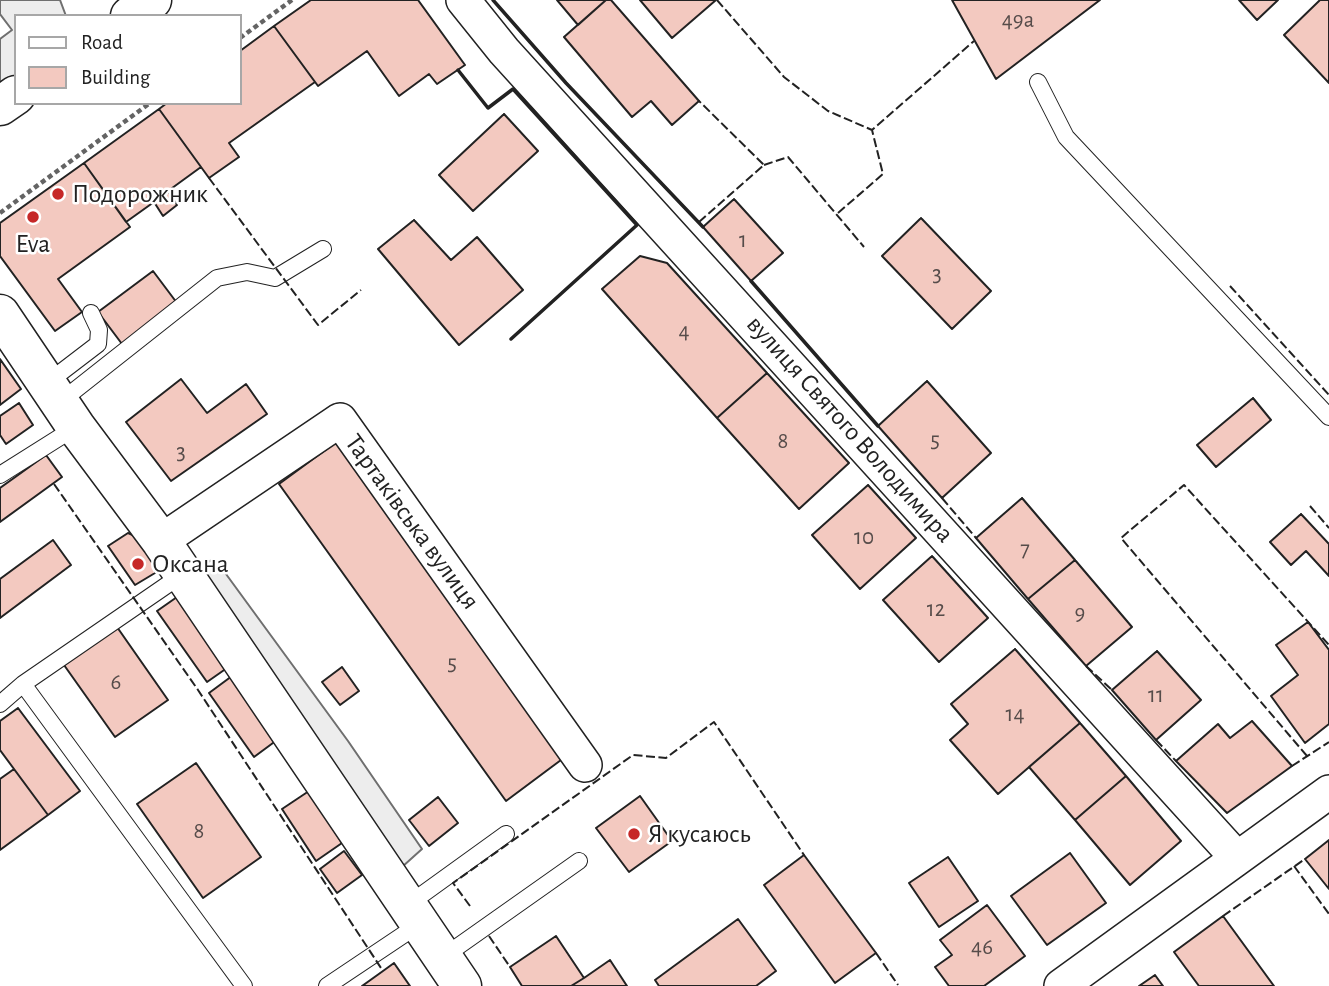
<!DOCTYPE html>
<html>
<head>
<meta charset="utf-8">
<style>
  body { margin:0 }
  #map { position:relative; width:1329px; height:986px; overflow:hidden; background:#fff; font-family:"Alegreya Sans",sans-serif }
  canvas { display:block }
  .legend { position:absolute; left:14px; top:14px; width:228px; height:91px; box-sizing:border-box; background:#fff; border:2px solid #a7a7a7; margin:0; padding:9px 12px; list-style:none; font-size:21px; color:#222 }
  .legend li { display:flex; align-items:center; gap:14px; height:35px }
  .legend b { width:35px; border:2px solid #a7a7a7 }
</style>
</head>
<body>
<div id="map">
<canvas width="1329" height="986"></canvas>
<ul class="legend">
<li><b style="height:9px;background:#fff"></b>Road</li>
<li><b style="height:19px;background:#f3c9c0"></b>Building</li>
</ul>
</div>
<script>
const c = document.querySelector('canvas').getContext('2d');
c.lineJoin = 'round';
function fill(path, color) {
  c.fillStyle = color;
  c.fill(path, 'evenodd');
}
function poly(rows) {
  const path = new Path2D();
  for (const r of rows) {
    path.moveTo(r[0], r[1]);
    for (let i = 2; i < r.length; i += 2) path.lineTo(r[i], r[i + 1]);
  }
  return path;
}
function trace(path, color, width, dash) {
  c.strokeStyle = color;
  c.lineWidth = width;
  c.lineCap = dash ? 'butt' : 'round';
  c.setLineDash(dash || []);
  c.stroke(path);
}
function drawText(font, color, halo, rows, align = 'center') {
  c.font = font + ' "Alegreya Sans",sans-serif';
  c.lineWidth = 5;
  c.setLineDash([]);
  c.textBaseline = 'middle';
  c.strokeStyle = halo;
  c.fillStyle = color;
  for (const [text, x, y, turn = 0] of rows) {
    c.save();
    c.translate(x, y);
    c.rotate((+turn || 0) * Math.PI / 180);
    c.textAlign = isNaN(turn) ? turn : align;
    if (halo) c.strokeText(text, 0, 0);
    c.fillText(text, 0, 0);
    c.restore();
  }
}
const parking = poly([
  [0,0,60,0,66,16,16,16,16,76,0,87,0,39,12,30,0,14,0,0],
  [215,559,348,741,422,849,402,867,197,566,215,559]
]);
const building = poly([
  [311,0,418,0,465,65,437,84,429,74,399,96,367,51,318,86,274,26,311,0],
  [557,0,606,0,578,25,557,0],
  [606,0,611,0,699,101,672,125,651,101,632,117,564,37,606,0],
  [640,0,716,0,672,38,640,0],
  [952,0,1100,0,996,79,952,0],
  [1239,0,1278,0,1257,20,1239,0],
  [1320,0,1329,0,1329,83,1284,35,1320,0],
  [274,26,315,82,229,143,239,157,209,178,159,109,167,103,240,103,240,51,274,26],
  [159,109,201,167,168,191,177,205,163,216,154,202,126,222,84,163,159,109],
  [504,114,538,151,473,211,439,175,504,114],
  [84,163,130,227,58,279,82,312,55,331,0,256,0,223,84,163],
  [734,199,783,253,751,281,703,227,734,199],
  [921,218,991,291,952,329,882,256,921,218],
  [414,220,451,260,477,237,523,290,459,345,378,249,414,220],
  [640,256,667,263,767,373,717,418,602,289,640,256],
  [153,271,177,303,122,344,98,312,153,271],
  [0,359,21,389,0,405,0,359],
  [767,373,849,463,799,509,717,418,767,373],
  [181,379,207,413,246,384,267,414,171,481,126,422,181,379],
  [927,381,991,453,942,498,878,426,927,381],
  [1253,398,1271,420,1216,467,1197,445,1253,398],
  [19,403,33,425,6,444,0,435,0,416,19,403],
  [339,440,565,757,506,801,279,484,339,440],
  [46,455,62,477,0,522,0,488,46,455],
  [868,485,916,538,860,589,812,535,868,485],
  [1022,498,1075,560,1028,599,976,538,1022,498],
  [1301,514,1329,544,1329,576,1306,551,1291,565,1270,542,1301,514],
  [128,533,144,540,156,554,155,573,135,585,108,546,128,533],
  [53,540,71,565,0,618,0,579,53,540],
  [932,556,988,618,939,662,883,600,932,556],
  [1075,560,1132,627,1086,666,1028,599,1075,560],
  [177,597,227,668,207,682,157,611,177,597],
  [1308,622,1329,650,1329,724,1305,743,1271,696,1298,675,1276,645,1308,622],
  [117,627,168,700,115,737,64,665,117,627],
  [1015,649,1080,723,998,794,950,740,968,724,951,704,1015,649],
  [1157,651,1201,700,1156,740,1112,690,1157,651],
  [342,667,359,691,340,705,322,682,342,667],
  [232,676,277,740,254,757,209,693,232,676],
  [18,708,80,791,48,815,0,750,0,721,18,708],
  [1252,721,1292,766,1227,813,1176,761,1218,724,1230,738,1252,721],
  [1080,723,1126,776,1075,820,1029,767,1080,723],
  [196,763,261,857,203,898,137,804,196,763],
  [14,769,48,815,0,850,0,779,14,769],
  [1126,776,1181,841,1130,885,1075,820,1126,776],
  [309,791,342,843,316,861,282,809,309,791],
  [640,796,672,841,629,872,596,828,640,796],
  [438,797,458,823,429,846,409,820,438,797],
  [1329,840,1329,889,1305,859,1329,840],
  [344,851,362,875,337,893,320,869,344,851],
  [1070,853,1106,903,1047,945,1011,896,1070,853],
  [804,855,876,953,835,983,764,885,804,855],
  [948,857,978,901,939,927,909,883,948,857],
  [987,905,1025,956,984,986,949,986,935,967,952,955,940,940,987,905],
  [1223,916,1274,986,1199,986,1174,952,1223,916],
  [738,919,776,971,756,986,659,986,655,980,738,919],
  [556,936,584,978,571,986,522,986,510,967,556,936],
  [610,960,627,986,571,986,584,978,610,960],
  [394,963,410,986,362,986,383,971,394,963],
  [1155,975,1163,986,1139,986,1155,975]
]);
const path = poly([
  [240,38,292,0],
  [0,213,150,103]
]);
const service = poly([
  [1038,82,1066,137,1329,417],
  [47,383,98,344,99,330,91,313],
  [60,402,217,278,247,272,275,278,323,249],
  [0,475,76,427],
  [183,574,23,684,244,986],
  [0,704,23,684],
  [409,904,506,834],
  [443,957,579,861],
  [327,986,421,923]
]);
const minor = poly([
  [463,0,504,51,1237,858],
  [161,541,340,420,585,765],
  [1061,986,1329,792]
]);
const tertiary = poly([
  [130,16,152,0],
  [0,106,16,95],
  [0,314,76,427,161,541,462,986]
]);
const fence = poly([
  [717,0,784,77,828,111,872,130,974,41],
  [764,165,788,157,864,247],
  [209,178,318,325,361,290],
  [838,213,883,174,872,130],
  [699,222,764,165,699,101],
  [1230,286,1329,395],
  [54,484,198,690,383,971],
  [942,498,976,538],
  [1310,506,1329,528],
  [1086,666,1112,690],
  [1156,740,1176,761],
  [1307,756,1121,538,1184,485,1329,645],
  [1292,766,1329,742],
  [1294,866,1329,914],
  [470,906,453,883,633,755,666,758,714,722,804,855],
  [1223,916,1305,859],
  [489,936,510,967],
  [876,953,898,985]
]);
const wall = poly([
  [493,0,566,83,703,227],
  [458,70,488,108,513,89,637,225,511,339],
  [751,281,878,426]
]);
const markers = [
  [58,194,7,"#c62828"],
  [33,217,7,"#c62828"],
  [138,564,7,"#c62828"],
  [634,834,7,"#c62828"]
];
const numberNames = [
  ["49а",1018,20],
  ["1",743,240],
  ["3",937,274],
  ["4",684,331],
  ["5",935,440],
  ["8",783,441],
  ["3",181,452],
  ["10",864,537],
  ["7",1025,549],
  ["12",936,609],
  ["9",1080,613],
  ["5",452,663],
  ["6",116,682],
  ["11",1156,695],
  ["14",1015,714],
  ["8",199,831],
  ["46",982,947]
];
const poiNames = [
  ["Подорожник",72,194],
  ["Eva",33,244,"center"],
  ["Оксана",152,564],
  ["Я кусаюсь",648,834]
];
const streetNames = [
  ["вулиця Святого Володимира",850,429,48],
  ["Тартаківська вулиця",412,522,54]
];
fill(parking, '#ededed');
trace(parking, '#6f6f6f', 2);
fill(building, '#f3c9c0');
trace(building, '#222', 2);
trace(service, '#222', 18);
trace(minor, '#222', 36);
trace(tertiary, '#222', 41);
trace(path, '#646464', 4.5, [5, 3.5]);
trace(service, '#fff', 16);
trace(minor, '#fff', 33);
trace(tertiary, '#fff', 38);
trace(fence, '#222', 2, [9, 3.5]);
trace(wall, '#222', 3.5);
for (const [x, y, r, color] of markers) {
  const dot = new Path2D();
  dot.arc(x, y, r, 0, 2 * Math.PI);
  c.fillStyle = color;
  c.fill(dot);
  trace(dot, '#fff', 2.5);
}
drawText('23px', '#564c4a', null, numberNames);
drawText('26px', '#222', '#fff', poiNames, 'left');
drawText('26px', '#222', '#fff', streetNames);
</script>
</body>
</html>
